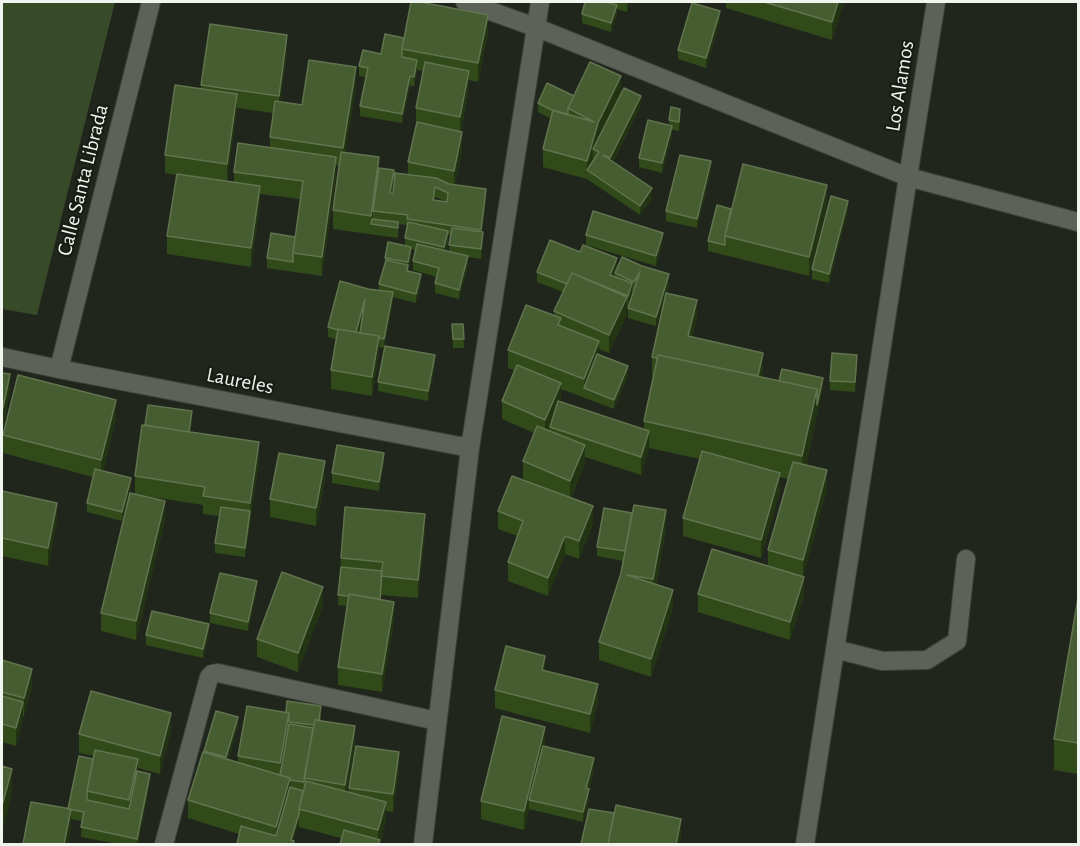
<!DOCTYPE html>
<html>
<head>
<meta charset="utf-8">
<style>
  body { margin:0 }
  #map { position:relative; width:1080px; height:846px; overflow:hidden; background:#21261d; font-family:"Alegreya Sans",sans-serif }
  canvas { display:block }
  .frame { position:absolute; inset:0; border:3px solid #f1f5ef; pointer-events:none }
</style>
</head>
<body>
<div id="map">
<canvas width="1080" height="846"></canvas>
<div class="frame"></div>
</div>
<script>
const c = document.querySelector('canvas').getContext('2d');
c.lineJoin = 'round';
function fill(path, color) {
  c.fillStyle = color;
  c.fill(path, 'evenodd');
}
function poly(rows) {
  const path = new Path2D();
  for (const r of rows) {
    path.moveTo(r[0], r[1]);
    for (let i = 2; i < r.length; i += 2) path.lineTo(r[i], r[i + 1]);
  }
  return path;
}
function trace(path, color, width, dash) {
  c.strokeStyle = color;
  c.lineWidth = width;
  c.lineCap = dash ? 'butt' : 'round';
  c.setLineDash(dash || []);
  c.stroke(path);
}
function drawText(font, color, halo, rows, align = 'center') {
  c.font = font + ' "Alegreya Sans",sans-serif';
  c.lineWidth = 4.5;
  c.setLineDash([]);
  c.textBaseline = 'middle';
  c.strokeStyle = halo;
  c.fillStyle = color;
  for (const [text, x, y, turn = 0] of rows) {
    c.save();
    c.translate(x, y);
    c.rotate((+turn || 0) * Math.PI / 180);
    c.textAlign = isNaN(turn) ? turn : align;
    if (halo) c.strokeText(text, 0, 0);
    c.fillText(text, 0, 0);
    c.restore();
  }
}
const green = poly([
  [2,2,115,2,37,315,2,309]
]);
const minor = poly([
  [465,2,535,27,908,177,1078,222],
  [2,357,59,369,470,448],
  [59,369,151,2],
  [835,649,882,661,927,660,957,641,966,559],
  [164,844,209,677,212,674,218,673,437,721],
  [423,844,470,448,540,2],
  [805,844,908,177,936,2]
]);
const wall = poly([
  [585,2,629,2,627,12,617,9,617,14,611,32,582,23,582,14],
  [726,2,844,2,832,40,726,8],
  [720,21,706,68,678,59,678,50],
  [488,33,478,82,469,80,469,89,461,131,462,150,455,185,486,199,482,232,483,242,481,259,468,257,468,266,459,299,435,293,435,283,437,277,413,270,413,261,416,250,411,249,411,257,408,271,421,284,416,303,393,297,393,302,384,348,379,347,379,355,372,396,331,389,331,370,336,339,328,337,328,327,368,289,379,290,379,284,385,264,385,258,405,246,405,238,407,225,398,224,398,238,333,229,333,210,339,166,336,165,336,175,322,276,267,268,267,258,295,237,300,199,260,194,260,204,251,267,167,254,167,236,176,175,165,173,165,155,201,89,201,85,287,53,280,102,302,105,356,86,345,153,379,168,394,179,392,194,393,194,408,175,408,162,416,127,416,108,423,71,417,70,414,86,410,86,402,123,360,116,360,106,366,77,359,76,359,66,381,54,404,38],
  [237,108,273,113,270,137,270,147,234,172,234,182,227,181],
  [435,197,447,202,434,200],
  [448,235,451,235,449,252,446,251,448,241],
  [621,93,641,105,613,162,652,198,640,215,587,179,543,167,543,149,551,119,538,112,538,103,574,96],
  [680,118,679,131,672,130,672,136,662,173,639,167,639,158,669,126,669,120],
  [711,171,697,228,666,221,666,211],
  [827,204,809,276,708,251,708,241,731,209],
  [848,210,829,283,812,279,812,269],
  [586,235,663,242,656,266,586,245],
  [617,267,614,276,615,277,615,273,669,284,667,293,697,318,692,337,763,371,762,377,779,381,823,387,806,465,827,489,803,577,804,595,790,640,698,612,698,594,768,566,768,550,788,479,780,477,780,491,761,558,683,536,683,518,700,459,649,448,641,475,585,457,585,463,571,498,593,524,579,559,565,554,548,596,508,581,508,562,517,536,498,529,498,511,536,485,523,479,523,461,534,433,502,419,502,401,514,370,508,368,508,350,554,316,554,311,563,292,537,282,537,272],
  [632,291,634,291,628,308,628,318,656,326,665,296,652,357,652,375,654,375,644,421,644,429,561,402,561,389,614,409,628,375,599,354,599,349,609,353,627,315,627,305,628,306],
  [452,324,463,324,464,348,453,348],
  [435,365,428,401,378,391,378,382],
  [857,365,855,392,830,390,830,381],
  [116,418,103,471,131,487,122,521,87,512,87,503,93,477,3,453,3,435],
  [192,421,190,432,259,460,245,557,215,553,215,543,219,516,203,514,203,505,139,495,165,520,136,640,101,631,101,613,135,494,135,476,145,425],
  [384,462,379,491,332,483,332,473],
  [325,480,316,526,270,517,270,499],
  [2,491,57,521,48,566,2,556],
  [666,529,656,584,673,608,651,677,599,660,599,642,621,573,623,561,597,556,597,547],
  [425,532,418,598,381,595,381,600,394,620,382,692,338,685,338,667,348,606,338,605,341,558],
  [257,590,248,631,210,623,210,613],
  [1078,598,1078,774,1054,770,1054,739],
  [323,605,298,672,257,657,257,639],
  [209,634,203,658,146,645,146,635],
  [2,660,32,687,24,716,23,716,23,720,16,746,2,742],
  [545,671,598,703,590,733,495,708,495,690],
  [286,713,321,715,321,721,355,744,347,791,349,792,349,788,399,771,393,812,386,811,386,820,380,844,341,838,299,827,299,823,293,840,294,844,239,834,188,818,188,800,204,751,238,726,228,759,238,762,238,756],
  [171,731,160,774,138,768,138,771,150,783,138,844,119,844,81,837,82,821,71,819,71,828,68,844,23,844,68,809,94,756,79,753,79,734],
  [545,747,594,768,589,789,589,798,583,822,529,809,524,830,481,819,481,801]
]);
const shadedWall = poly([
  [627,2,629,2,627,12],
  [838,2,844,2,832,40,832,22],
  [617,5,617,14,611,32,611,23],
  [720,11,720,21,706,68,706,58],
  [488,15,488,33,478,82,478,63],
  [287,35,287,53,279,114,279,96],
  [417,60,417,69,414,86,414,77],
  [356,67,356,86,343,166,343,148],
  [469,71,469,89,460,136,460,117],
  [410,76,410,86,402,123,402,114],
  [621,76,621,94,593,149,593,159,590,171,587,170,587,161,598,123],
  [237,94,237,112,227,182,227,164],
  [641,96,641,105,610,167,610,158],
  [680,109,680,118,679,131,679,122],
  [672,126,672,136,662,173,662,163],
  [462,132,462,150,454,190,454,171],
  [336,157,336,175,322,276,322,257],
  [379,157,379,175,373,211,372,224,371,224,371,234,371,216],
  [711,161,711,171,697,228,697,219],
  [394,170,394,179,390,203,390,193],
  [827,185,827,204,809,276,809,257],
  [260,186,260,204,251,267,251,248],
  [652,188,652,198,640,215,640,206],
  [486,189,486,199,481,240,481,230],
  [848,201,848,210,829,283,829,274],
  [448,231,448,241,444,256,444,247],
  [483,232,483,242,481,259,481,249],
  [663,233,663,242,656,266,656,256],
  [411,247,411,257,408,272,408,262],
  [468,256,468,266,459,299,459,290],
  [617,258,617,267,610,285,610,275],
  [421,274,421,284,416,303,416,294],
  [669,274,669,284,656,326,656,317],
  [632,283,632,293,628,306,628,296],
  [393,292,393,302,384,348,384,339],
  [627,297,627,315,609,353,609,335],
  [365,299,365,309,356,344,356,334],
  [697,300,697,318,688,355,688,336],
  [379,336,379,355,372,396,372,377],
  [599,341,599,360,584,388,584,398,584,379],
  [763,353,763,371,757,399,757,381],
  [435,355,435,365,428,401,428,391],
  [628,366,628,375,614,409,614,400],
  [10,374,10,392,2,435,2,410],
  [823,378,823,387,802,482,802,456,817,389],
  [561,383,561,401,545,438,545,420],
  [116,400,116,418,101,478,101,460],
  [192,411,192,421,188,450,188,441],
  [649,431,649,450,641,475,641,457],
  [259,442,259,460,245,557,245,548,250,511,250,503],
  [585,445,585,463,570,499,570,481],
  [384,453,384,462,379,491,379,482],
  [325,461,325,480,316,526,316,508],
  [827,470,827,489,803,578,803,560],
  [780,473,780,491,761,558,761,540],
  [131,478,131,487,122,521,122,512],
  [165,501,165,520,136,640,136,621],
  [57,503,57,521,48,566,48,548],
  [593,506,593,524,579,559,579,541],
  [666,510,666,529,653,597,653,579],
  [425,514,425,532,418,598,418,580],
  [565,536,565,554,548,596,548,578],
  [804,577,804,595,790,640,790,622],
  [257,581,257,590,248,631,248,622],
  [323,587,323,605,298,672,298,653],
  [673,590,673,608,651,677,651,659],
  [394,602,394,620,382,692,382,674],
  [209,624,209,634,203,658,203,649],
  [545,656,545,674,542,670],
  [32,669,32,687,24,716,24,698],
  [598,684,598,703,590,733,590,714],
  [23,702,23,720,16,746,16,728],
  [171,713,171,731,160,774,160,756],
  [289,713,289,731,280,778,280,763],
  [238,717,238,726,226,767,226,757],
  [355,726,355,744,345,803,345,785],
  [545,727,545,746,531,800,529,800,529,809,524,830,524,811],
  [399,752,399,771,393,812,393,794],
  [594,758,594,768,586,798,586,788],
  [138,759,138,778,129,819,129,800],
  [12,769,12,794,2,832,2,806],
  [150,774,150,783,138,844,137,844,137,839],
  [290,778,290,796,276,844,276,827],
  [589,789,589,798,583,822,583,812],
  [386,802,386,820,380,844,378,844,378,830],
  [71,809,71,828,68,844,64,844],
  [299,814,299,823,292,844,291,840],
  [681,819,681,837,680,844,676,844]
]);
const building = poly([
  [411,2,420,2,488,15,478,63,402,49,411,2],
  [585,2,606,2,617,5,611,23,582,14,585,2],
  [764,2,838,2,832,22,764,2],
  [692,3,720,11,706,58,678,50,692,3],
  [210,24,287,35,279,96,201,85,210,24],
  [385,34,404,38,402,49,402,57,417,60,414,77,410,76,402,114,360,106,368,68,359,66,363,50,381,54,385,34],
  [309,60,356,67,343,148,270,137,275,101,302,105,309,60],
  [425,62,469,71,460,117,416,108,425,62],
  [590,62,621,76,598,123,587,161,543,149,553,110,594,122,568,108,590,62],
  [547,83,574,96,568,108,568,115,554,111,538,103,547,83],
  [175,85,237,94,227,164,165,155,175,85],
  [624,88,641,96,610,158,603,155,652,188,640,206,587,170,599,152,593,149,624,88],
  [671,107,680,109,679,122,669,120,671,107],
  [648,120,672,126,662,163,639,158,648,120],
  [417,122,462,132,454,171,408,162,417,122],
  [238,143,336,157,322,257,293,253,303,181,234,172,238,143],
  [341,152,379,157,371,216,333,210,341,152],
  [680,155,711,161,697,219,666,211,680,155],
  [743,164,827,185,809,257,725,236,743,164],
  [379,168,394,170,390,193,393,194,395,173,436,178,449,184,486,189,481,230,407,219,408,215,373,211,379,168],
  [435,187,448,193,447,202,433,200,435,187],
  [177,174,260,186,251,248,167,236,177,174],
  [831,196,848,201,829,274,812,269,831,196],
  [717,205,731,209,725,236,725,245,708,241,717,205],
  [593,211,663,233,656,256,586,235,593,211],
  [372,219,398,222,398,228,371,224,372,219],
  [408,222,448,231,444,247,405,238,408,222],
  [452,228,483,232,481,249,449,245,452,228],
  [271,233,295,237,293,253,293,262,267,258,271,233],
  [550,240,580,252,583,245,617,258,610,275,632,283,628,296,572,273,567,284,537,272,550,240],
  [388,242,411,247,408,262,385,258,388,242],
  [417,244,468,256,459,290,435,283,439,268,413,261,417,244],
  [622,257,642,266,669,274,656,317,628,308,640,272,634,282,615,273,622,257],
  [386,260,408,265,407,271,421,274,416,294,379,284,386,260],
  [572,273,627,297,609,335,554,311,572,273],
  [340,281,368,289,393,292,384,339,379,338,379,336,360,333,365,299,356,332,338,329,338,330,328,327,340,281],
  [666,293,697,300,688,336,763,353,758,376,658,355,657,358,652,357,666,293],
  [526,305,561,318,558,325,599,341,584,379,508,350,526,305],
  [452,324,463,324,464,339,453,339,452,324],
  [338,329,379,336,372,377,331,370,338,329],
  [385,346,435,355,428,391,378,382,385,346],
  [832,353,857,355,855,382,830,381,832,353],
  [597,354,628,366,614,400,584,388,597,354],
  [658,355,817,389,802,456,644,421,658,355],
  [517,365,561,383,545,420,502,401,517,365],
  [782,369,823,378,817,405,817,389,779,381,782,369],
  [2,373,10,374,3,408,3,401,2,401,2,373],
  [18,375,116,400,101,460,3,435,18,375],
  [558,401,649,431,641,457,550,427,558,401],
  [148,405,192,411,189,432,145,425,148,405],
  [142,425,259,442,250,503,203,496,205,487,135,476,142,425],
  [537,426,585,445,570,481,523,461,537,426],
  [337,445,384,453,379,482,332,473,337,445],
  [702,451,780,473,761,540,683,518,702,451],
  [279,453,325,461,316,508,270,499,279,453],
  [793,462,827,470,803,560,768,550,793,462],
  [95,469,131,478,122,512,87,503,95,469],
  [512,476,593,506,579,541,565,536,548,578,508,562,523,521,498,511,512,476],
  [2,491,57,503,48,548,2,538,2,491],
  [130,493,165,501,136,621,101,613,130,493],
  [634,505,666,510,653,579,627,575,673,590,651,659,599,642,621,573,634,505],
  [221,507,250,511,245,548,215,543,221,507],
  [345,507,425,514,418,580,381,576,383,562,341,558,345,507],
  [604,508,632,513,625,551,597,547,604,508],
  [712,549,804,577,790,622,698,594,712,549],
  [341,567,382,571,380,599,349,594,349,596,338,595,341,567],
  [282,572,323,587,298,653,257,639,282,572],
  [220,573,257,581,248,622,210,613,220,573],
  [349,594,394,602,382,674,338,667,349,594],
  [1078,598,1078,743,1054,739,1078,598],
  [152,611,209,624,203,649,146,635,152,611],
  [506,646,545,656,542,670,598,684,590,714,495,690,506,646],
  [2,660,32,669,24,698,2,692,2,660],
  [91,691,171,713,160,756,79,734,91,691],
  [2,696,23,702,16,728,2,724,2,696],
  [287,701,321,706,319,720,315,720,314,725,289,722,289,713,286,713,287,701],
  [247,706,289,713,280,763,238,756,247,706],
  [216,711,238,717,226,757,204,751,216,711],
  [502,716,545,727,524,811,481,801,502,716],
  [315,720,355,726,345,785,304,778,315,720],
  [289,724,313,728,304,782,290,780,290,778,280,775,289,724],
  [356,746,399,752,393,794,349,788,356,746],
  [543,746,594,758,586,788,589,789,583,812,529,800,543,746],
  [95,750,138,759,129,800,87,791,95,750],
  [203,752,290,778,276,827,188,800,203,752],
  [79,756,93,759,87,791,87,800,129,809,137,771,150,774,137,839,81,827,84,812,68,809,79,756],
  [2,766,12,769,2,806,2,766],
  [306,781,386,802,378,830,299,809,306,781],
  [290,787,303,791,299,809,299,814,291,840,294,841,293,844,237,844,241,826,276,836,290,787],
  [31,802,71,809,64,844,23,844,31,802],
  [616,805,681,819,676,844,608,844,616,805],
  [589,809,614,813,608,844,581,844,589,809],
  [344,830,380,840,378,844,340,844,344,830]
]);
const streetNames = [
  ["Los Alamos",900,86,-81],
  ["Calle Santa Librada",83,180,-76],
  ["Laureles",240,381,11]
];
fill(green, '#384b29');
trace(minor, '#3d423a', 20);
trace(minor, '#5c6258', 18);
fill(wall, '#314a1a');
fill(shadedWall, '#223412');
fill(building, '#465c31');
trace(building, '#61744f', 1.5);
drawText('21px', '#f1f5ef', '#171c14', streetNames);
</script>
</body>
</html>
